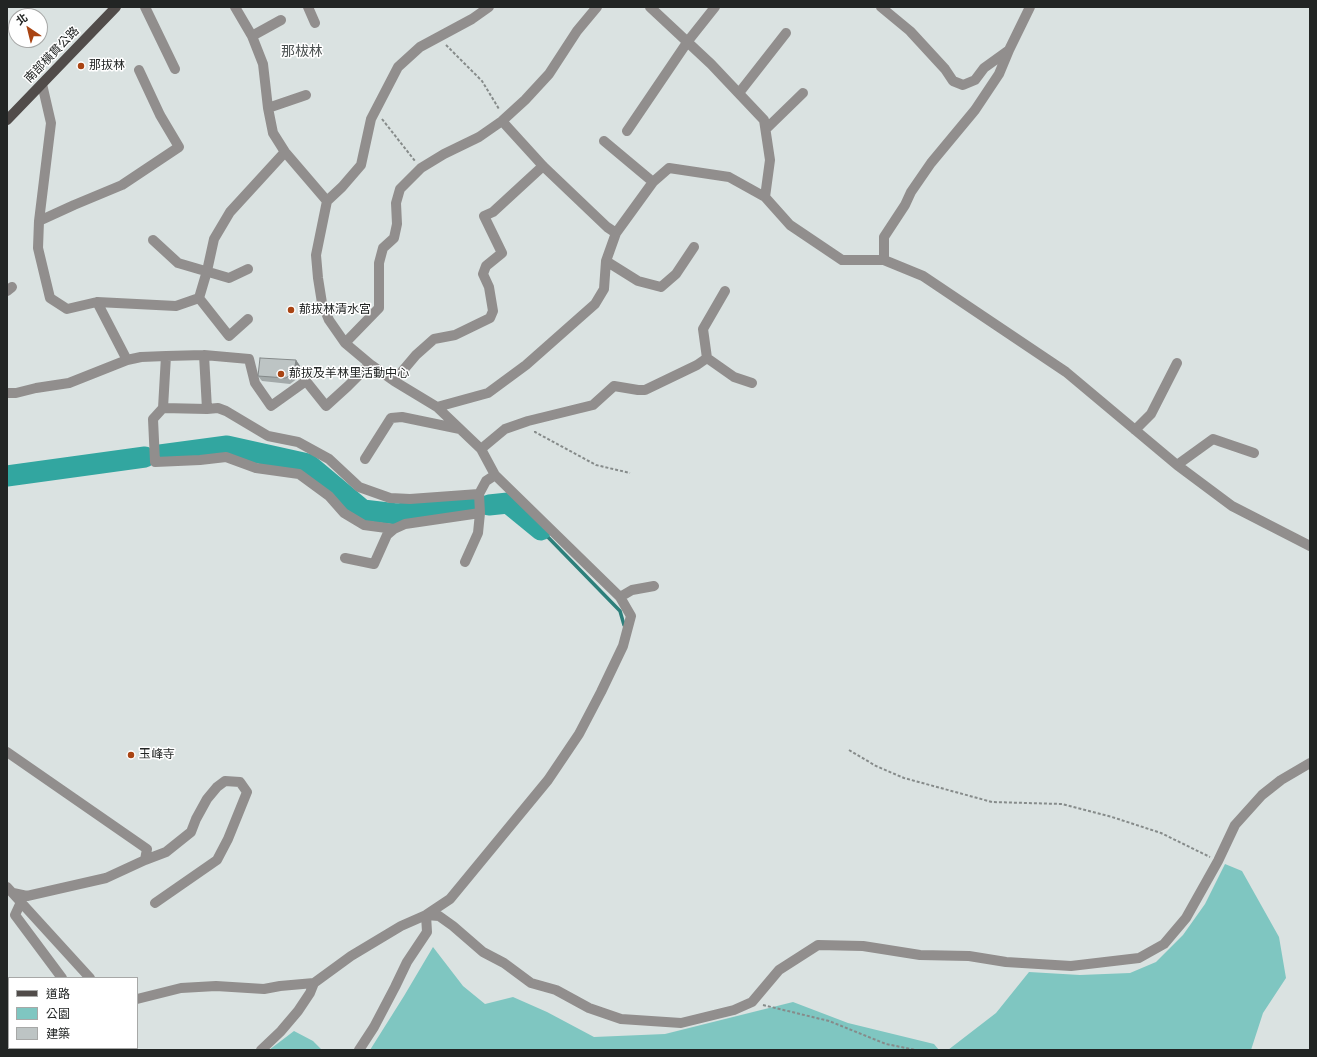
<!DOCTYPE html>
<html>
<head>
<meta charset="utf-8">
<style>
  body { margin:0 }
  #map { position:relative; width:1317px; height:1057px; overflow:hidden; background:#dae2e1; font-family:"Noto Sans","Noto Sans TC",sans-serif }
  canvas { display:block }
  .frame { position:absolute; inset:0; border:8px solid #222524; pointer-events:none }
  .legend { position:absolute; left:8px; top:977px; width:130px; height:72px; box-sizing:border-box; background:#fff; border:1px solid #a7a8a7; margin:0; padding:5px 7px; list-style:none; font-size:12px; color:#222524 }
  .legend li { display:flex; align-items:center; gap:8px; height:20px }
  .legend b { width:20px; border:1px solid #a7a8a7 }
  .north { position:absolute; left:8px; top:8px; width:40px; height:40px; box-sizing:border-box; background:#fff; border:1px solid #a7a8a7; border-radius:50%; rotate:325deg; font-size:11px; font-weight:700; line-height:16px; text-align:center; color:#222524 }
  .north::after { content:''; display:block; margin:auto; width:14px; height:18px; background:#a94413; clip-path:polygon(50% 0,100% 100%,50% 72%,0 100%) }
</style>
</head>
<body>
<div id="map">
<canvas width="1317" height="1057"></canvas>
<div class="frame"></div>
<ul class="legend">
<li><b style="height:5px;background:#514c4a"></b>道路</li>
<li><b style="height:11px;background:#7fc6c1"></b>公園</li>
<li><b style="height:11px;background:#bdc4c4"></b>建築</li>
</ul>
<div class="north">北</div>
</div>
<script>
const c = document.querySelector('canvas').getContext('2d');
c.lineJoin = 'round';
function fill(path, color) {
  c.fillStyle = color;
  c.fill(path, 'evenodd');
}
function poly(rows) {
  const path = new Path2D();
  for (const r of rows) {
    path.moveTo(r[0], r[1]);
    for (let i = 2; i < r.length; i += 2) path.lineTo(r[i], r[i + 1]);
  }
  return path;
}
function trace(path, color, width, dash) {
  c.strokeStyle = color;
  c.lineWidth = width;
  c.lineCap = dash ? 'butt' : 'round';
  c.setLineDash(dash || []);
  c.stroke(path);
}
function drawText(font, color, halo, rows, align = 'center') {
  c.font = font + ' "Noto Sans","Noto Sans TC",sans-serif';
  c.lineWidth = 3;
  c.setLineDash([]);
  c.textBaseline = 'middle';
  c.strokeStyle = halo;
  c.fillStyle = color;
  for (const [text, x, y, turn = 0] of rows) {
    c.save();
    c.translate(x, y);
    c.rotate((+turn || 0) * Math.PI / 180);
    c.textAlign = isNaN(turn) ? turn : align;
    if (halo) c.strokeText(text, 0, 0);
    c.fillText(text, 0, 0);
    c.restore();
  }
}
const green = poly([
  [1225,864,1242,871,1279,937,1286,978,1263,1013,1251,1050,948,1050,996,1013,1029,972,1080,975,1130,973,1156,962,1183,935,1205,904],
  [433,947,463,986,485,1004,513,997,547,1012,594,1037,665,1034,793,1002,848,1023,934,1044,939,1050,370,1050,404,996],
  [294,1031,313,1041,322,1050,269,1050]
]);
const stream = poly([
  [541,530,620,611,624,625]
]);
const river = poly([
  [160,455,227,446,308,464,363,510,397,514,470,506],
  [7,476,145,457],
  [489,505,508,503,541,530]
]);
const path = poly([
  [446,45,482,81,499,109],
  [382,119,415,161],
  [535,431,535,432,596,465,630,473],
  [849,750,876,766,904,778,992,802,1062,804,1112,817,1161,833,1210,857],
  [763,1005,829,1021,886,1044,916,1050]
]);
const minor = poly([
  [145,7,175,69],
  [235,7,252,36,263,64,268,108,273,133,285,152,327,201,316,255,318,278,322,303,329,320,345,343,370,364,394,381,437,407,488,393,526,365,595,304,604,289,606,261,616,233,653,182,669,168,729,177,765,197,790,225,842,260,884,260,923,276,1066,372,1177,465,1232,506,1310,546],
  [308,7,315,23],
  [650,7,711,64,764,120,770,160,765,197],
  [881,7,910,31,945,69,953,81,963,85,975,80,984,68,1009,50],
  [252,36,281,20],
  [42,84,51,123,39,221,38,248,50,298,67,309,97,302,176,306,199,298,207,271,214,239,230,212,285,152],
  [739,93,786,33],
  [268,108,306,95],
  [502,121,543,166,607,227,616,233],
  [766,129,803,93],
  [627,131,688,41,715,7],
  [604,141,653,182],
  [327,201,342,187,361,165,371,119,398,67,420,47,472,19,489,7],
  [39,221,74,205,122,185,179,147,160,115,139,70],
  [153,240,178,263,229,278,248,269],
  [884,260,884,237,905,205,911,192,931,163,975,110,999,74,1009,50,1030,7],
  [606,261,638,281,661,287,676,274,694,247],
  [7,291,12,287],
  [199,298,229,336,248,319],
  [97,302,127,360],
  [345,343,379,308,379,263,383,248,394,238,397,224,396,203,400,189,421,168,444,154,479,137,502,121,525,100,549,74,577,31,597,7],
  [204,355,207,409],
  [707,358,734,377,752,383],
  [394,381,416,355,434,339,455,335,490,318,493,311,489,287,483,274,486,266,502,253,484,216,493,212,543,166],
  [7,393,16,393,36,388,69,383,127,360,141,357,166,356,204,355,249,359,255,383,271,406,306,381,326,406,348,386,370,364],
  [163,408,166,356],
  [1135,430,1151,414,1177,363],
  [481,449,505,429,528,421,593,405,614,386,638,390,645,390,697,365,707,358,703,329,725,291],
  [365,459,391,418,402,417,460,429],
  [1177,465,1213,439,1254,453],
  [394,529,364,525,344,513,329,496,299,474,256,468,226,457,200,460,155,462,153,419,163,408,207,409,218,408,226,411,268,436,298,442,329,459,359,487,390,498,410,499,479,494],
  [345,558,374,564,387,535,394,529,405,524,480,513],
  [465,562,478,533,480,513,479,494,486,481,495,475],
  [620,597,632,590,654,586],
  [7,752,147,849,145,860,106,878,27,896,13,893],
  [145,860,166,852,191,832,196,819,207,799,217,787,225,781,240,782,247,792,228,839,217,860,155,903],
  [7,887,90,978],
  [21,902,15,915,62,978],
  [137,999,181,988,216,986,264,989,280,986,314,983,351,956,401,926,426,915,450,899,548,780,579,734,601,692,623,646,631,616,620,597,495,475,481,449,437,407],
  [96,1050,97,1048],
  [261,1050,281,1031,298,1011,310,993,314,983],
  [359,1050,374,1027,395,987,407,962,427,932,426,915,439,916,453,926,483,952,504,963,531,983,556,990,589,1008,621,1019,681,1023,734,1010,752,1002,779,970,818,945,863,946,920,955,969,956,1006,962,1071,966,1139,958,1164,944,1186,918,1218,861,1235,825,1262,795,1281,780,1310,763]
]);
const major = poly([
  [7,120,116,7]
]);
const wall = poly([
  [296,360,300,366,298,378,290,384,262,381,258,376]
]);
const shadedWall = poly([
  [296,360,300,366,298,378,294,372]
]);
const building = poly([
  [260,358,296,360,294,372,286,378,258,376,260,358]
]);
const markers = [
  [81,66,4,"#a94413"],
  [291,310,4,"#a94413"],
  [281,374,4,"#a94413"],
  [131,755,4,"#a94413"]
];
const streetNames = [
  ["南部橫貫公路",52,55,-46]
];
const poiNames = [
  ["那拔林",89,66],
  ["𦰡拔林清水宮",299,310],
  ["𦰡拔及羊林里活動中心",289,374],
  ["玉峰寺",139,755]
];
const quarterNames = [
  ["那柭林",302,52]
];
fill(green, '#7fc6c1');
trace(stream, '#2d7f7b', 3.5);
trace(river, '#32a6a0', 21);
trace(path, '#868b8a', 2, [3, 2]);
trace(minor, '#918e8d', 10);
trace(major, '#514c4a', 10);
fill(wall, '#a3a9a9');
fill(shadedWall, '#848989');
fill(building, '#bdc4c4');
trace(building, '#848989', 1);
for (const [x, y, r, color] of markers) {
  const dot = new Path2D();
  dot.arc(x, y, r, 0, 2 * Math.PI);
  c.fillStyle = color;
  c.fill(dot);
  trace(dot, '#fff', 1.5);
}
drawText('12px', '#222524', '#fff', streetNames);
drawText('12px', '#222524', '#fff', poiNames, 'left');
drawText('14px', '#4b5151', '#fff', quarterNames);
</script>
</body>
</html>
